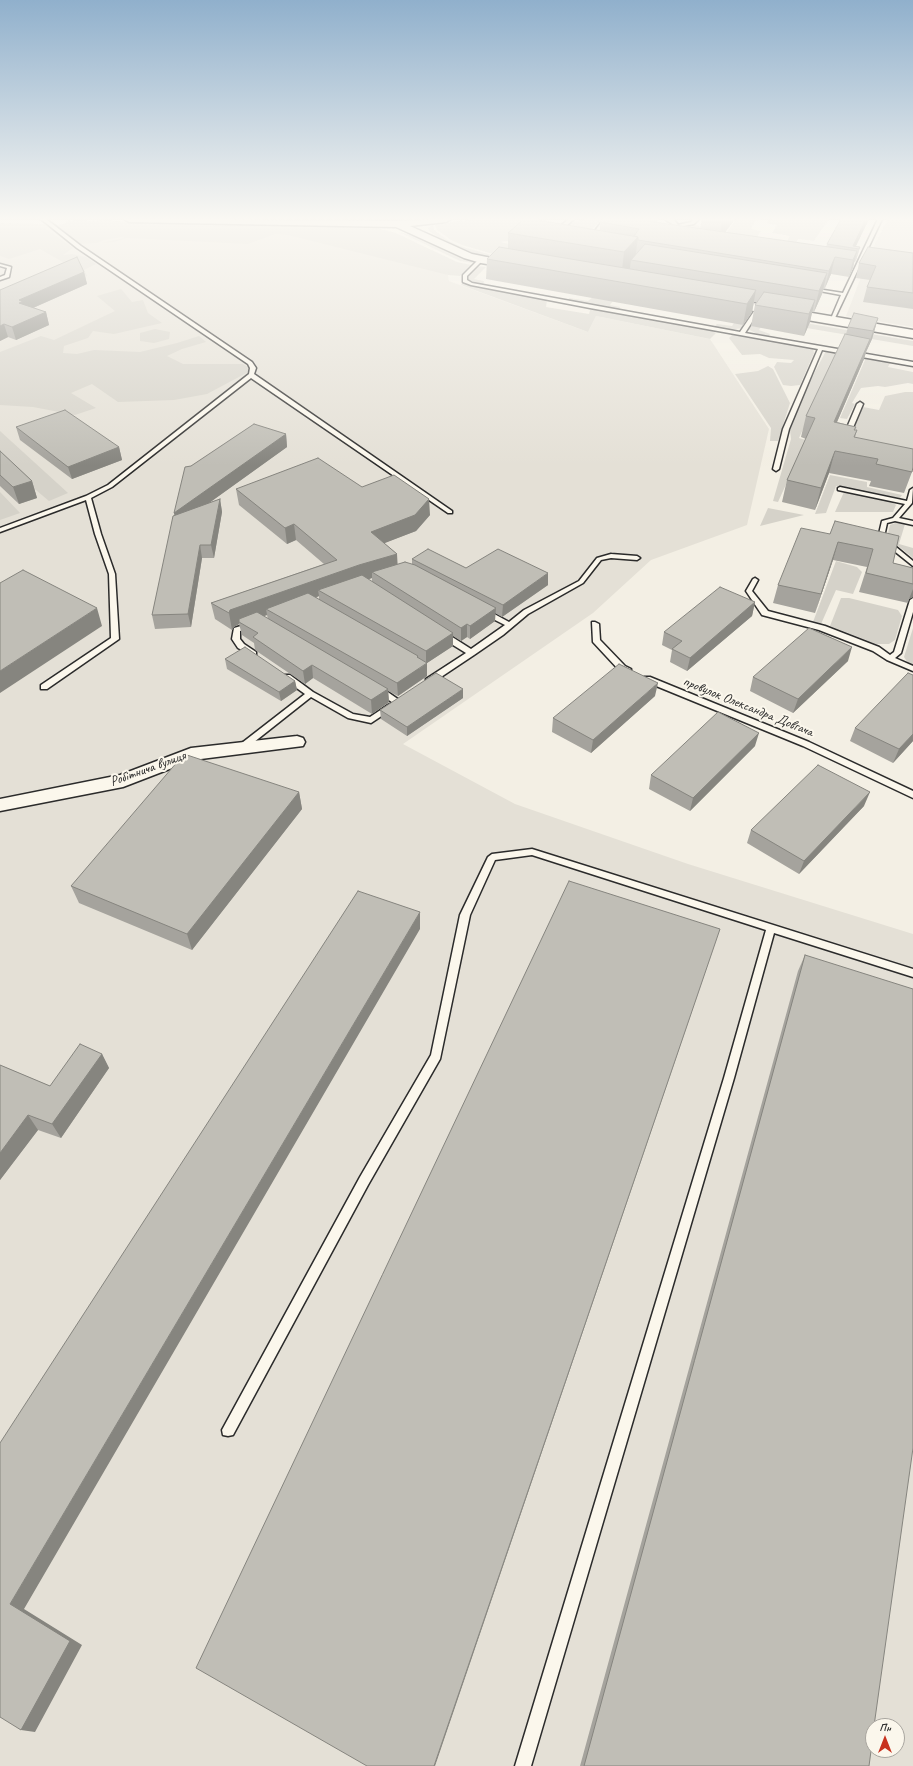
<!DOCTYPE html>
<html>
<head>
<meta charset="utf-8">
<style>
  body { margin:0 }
  #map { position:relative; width:913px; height:1766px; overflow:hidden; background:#f3efe4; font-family:Caveat,sans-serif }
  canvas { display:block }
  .north { position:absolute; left:865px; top:1718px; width:40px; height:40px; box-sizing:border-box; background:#fbf7ec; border:1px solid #a8a59f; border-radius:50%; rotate:0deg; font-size:11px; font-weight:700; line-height:16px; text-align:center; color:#2b2b2b }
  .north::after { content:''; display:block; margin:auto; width:14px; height:18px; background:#c8321e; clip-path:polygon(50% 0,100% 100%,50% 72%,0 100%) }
</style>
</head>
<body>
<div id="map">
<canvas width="913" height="1766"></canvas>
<div class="north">Пн</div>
</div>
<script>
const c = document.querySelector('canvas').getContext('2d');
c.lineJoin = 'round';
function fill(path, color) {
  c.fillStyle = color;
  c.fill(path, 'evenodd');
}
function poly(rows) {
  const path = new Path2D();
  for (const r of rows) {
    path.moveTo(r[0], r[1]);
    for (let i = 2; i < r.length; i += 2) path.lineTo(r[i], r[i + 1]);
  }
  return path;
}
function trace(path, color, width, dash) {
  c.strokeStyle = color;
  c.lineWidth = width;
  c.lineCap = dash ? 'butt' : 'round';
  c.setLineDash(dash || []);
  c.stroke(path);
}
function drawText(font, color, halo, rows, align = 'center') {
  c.font = font + ' Caveat,sans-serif';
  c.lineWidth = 4;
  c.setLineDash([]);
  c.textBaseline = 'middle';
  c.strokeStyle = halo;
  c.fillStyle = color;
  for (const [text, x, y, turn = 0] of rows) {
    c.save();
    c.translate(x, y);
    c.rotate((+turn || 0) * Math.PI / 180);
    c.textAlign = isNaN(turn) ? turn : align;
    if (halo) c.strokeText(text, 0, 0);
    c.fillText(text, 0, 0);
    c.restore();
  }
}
const built = poly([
  [888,219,913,219,913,327,846,316,871,251],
  [0,223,353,233,448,275,449,281,588,332,596,316,710,339,769,429,747,525,651,560,593,613,403,744,515,804,688,864,913,934,913,1766,0,1766],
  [873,1726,897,1726,897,1750,873,1750]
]);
const green = poly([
  [473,219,531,219,508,241,501,242,513,245,496,255,462,245,451,240,437,230,435,225],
  [589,219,601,219,582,241,629,249,622,257,547,244,569,223],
  [737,219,761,219,755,221,751,229,761,231,755,240,785,244,790,236,772,233,777,225,767,223,768,221,774,219,829,219,814,241,798,239,795,245,811,248,807,258,682,238,690,229,685,226,694,224,701,227,698,233,723,237],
  [75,220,377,228,396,233,457,262,472,265,460,276,448,275,288,235,275,234,248,244,127,238,113,242,101,243,125,238,122,237,104,240,97,243,79,244,59,227,68,221],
  [433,225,434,230,449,241,460,246,495,256,491,258,471,252,446,242,430,232,428,228],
  [43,227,73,248,63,255,72,254,86,257,96,264,84,270,87,276,73,283,75,269,40,249,9,259,0,256,0,228],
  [399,232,414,236,473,262,472,263,460,261],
  [477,266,486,267,474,279,484,281,483,285,474,283,468,280,467,277],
  [462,283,547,300,546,307,589,314,590,310,593,309,711,330,716,333,710,339,596,316,588,332,461,285],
  [593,287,606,290,607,288,751,314,743,328,728,330,715,326,717,324,732,326,739,315,619,293,610,305,620,307,619,310,568,301,569,298,588,301,593,297,596,290],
  [121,289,132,302,143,300,148,313,162,323,114,334,93,331,88,338,64,346,63,353,77,354,94,350,140,352,177,343,199,336,206,342,182,349,167,356,183,364,243,364,252,370,207,394,174,400,118,402,92,384,71,393,96,408,75,415,33,407,0,405,0,352,41,336,54,340,115,311,97,296],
  [757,315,913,341,913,346,765,321,759,330,770,334,769,336,757,334,748,329],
  [155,329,170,332,169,339,154,343,140,341,140,333],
  [732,335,744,335,751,338,804,346,813,348,814,353,800,385,791,386,783,385,774,367,777,362,791,363,794,360,769,358,760,354,742,355,729,338],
  [827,349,891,361,888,367,913,372,913,384,908,383,885,387,878,386,861,388,852,403,855,404,847,419,840,418,865,360,837,355,799,438,816,443,799,456,778,502,773,501,791,439,790,430,808,385],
  [768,366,773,369,790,403,778,441,770,441,771,428,735,374,758,371],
  [905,392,913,392,913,462,846,444,863,407,879,410,885,396],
  [0,431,68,493,49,501,4,463,0,465],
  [830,475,867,482,867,487,902,495,900,498,836,486,826,513,815,514],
  [0,492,20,513,0,520],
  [844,492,888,500,896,505,893,512,835,512],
  [768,508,804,515,760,526],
  [898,522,905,524,899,544,913,548,913,558,887,537,890,525],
  [836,561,857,567,862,572,853,594,836,590,821,624,813,622],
  [841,598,849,598,898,610,902,616,895,640,889,644,876,644,830,626],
  [913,628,913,665,908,663,904,657]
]);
const lane = poly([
  [41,219,46,219,81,246,252,362,256,368,254,374,452,511,452,513,448,513,251,378,112,487,91,498,101,534,115,574,119,639,47,689,41,689,41,685,111,638,109,574,95,534,86,500,0,532,0,528,86,496,108,485,249,374,250,368,248,364,77,248,41,219],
  [569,219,574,219,558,233,554,233,554,231,569,219],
  [604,219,608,219,591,241,587,241,604,219],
  [665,219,674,220,678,225,691,222,694,219,699,219,694,224,678,227,675,232,677,235,675,236,671,232,675,226,665,219],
  [878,219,882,219,834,320,830,321,841,295,809,289,811,288,843,293,878,219],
  [479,259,483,260,467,276,467,280,472,283,740,332,757,307,759,307,761,308,745,333,913,362,913,366,822,350,789,429,779,469,776,471,773,469,783,429,818,349,590,308,471,285,463,282,463,275,479,259],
  [0,264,11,267,9,277,0,280,0,277,5,275,7,268,0,266,0,264],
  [860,402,863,404,849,437,844,438,843,437,857,404,860,402],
  [840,487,907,501,910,490,913,488,912,503,899,518,913,521,913,525,895,521,887,523,884,537,913,561,913,566,878,538,882,521,893,518,905,504,838,490,838,488,840,487],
  [611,554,637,556,640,558,637,560,611,558,601,560,583,583,528,614,503,635,474,655,432,683,426,683,426,679,466,653,440,637,440,633,446,633,471,649,505,625,483,614,483,610,487,610,509,622,524,610,579,581,597,558,611,554],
  [755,578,758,580,752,591,768,611,825,626,879,647,890,655,894,652,910,600,913,598,913,612,901,653,895,658,913,666,913,671,887,660,873,651,819,630,762,615,746,591,753,579,755,578],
  [592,622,595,622,599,624,600,640,625,666,631,669,631,673,625,673,619,670,593,642,592,622],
  [251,623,255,625,254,627,240,631,240,639,244,644,256,652,256,656,253,656,238,648,232,639,234,628,251,623],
  [284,675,290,675,313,692,353,714,370,717,388,705,391,704,395,707,371,723,348,718,311,697,244,750,238,750,237,748,238,746,305,694,284,679,284,675],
  [644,677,650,677,809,742,913,791,913,798,803,746,644,681,644,677],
  [376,688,382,688,402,702,401,704,395,704,376,692,376,688],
  [532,849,913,969,913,977,774,933,734,1078,531,1766,515,1766,724,1078,766,930,532,855,495,860,470,915,440,1059,368,1185,233,1435,228,1436,223,1435,222,1430,360,1177,431,1055,460,915,488,857,492,854,532,849]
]);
const street = poly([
  [297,736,303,738,305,742,303,746,193,760,123,787,0,811,0,799,120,775,191,748,297,736]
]);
const secondary = poly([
  [124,219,396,221,451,219,446,222,410,226,472,254,516,263,522,266,516,269,481,263,464,258,396,227,129,222,124,219],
  [723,298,913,330,913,338,719,305,717,302,719,299,723,298]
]);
const wall = poly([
  [603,219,659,219,657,223,700,229,702,219,735,219,725,232,826,247,827,244,869,219,856,246,860,247,856,260,855,262,854,262,853,268,849,277,831,274,825,288,824,288,822,294,814,312,812,311,810,322,804,336,751,326,755,305,757,302,754,302,752,312,743,325,486,279,487,259,508,249,508,233,600,230,600,222],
  [913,253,913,309,863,302,867,287,870,280,856,278,859,263],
  [84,272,87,284,33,308,46,312,49,325,16,340,8,337,0,341,0,290],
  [878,318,872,339,866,352,864,359,837,422,856,427,855,430,857,430,855,437,912,472,904,493,869,486,871,481,829,473,815,510,782,502,787,480,806,439,801,437,806,416,846,334,848,327],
  [16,427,119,447,122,460,72,479,20,440],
  [286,434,287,447,209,503,220,499,222,512,214,558,202,558,191,627,155,629,152,615,175,516,174,513,191,466],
  [0,451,32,481,37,498,19,504,0,486],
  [362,487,430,515,416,531,384,543,397,554,397,565,412,564,412,559,466,568,548,585,502,617,495,613,495,621,470,639,467,637,461,641,453,636,453,646,427,663,427,676,398,696,388,691,389,702,372,714,313,678,305,684,255,650,254,643,242,635,239,624,234,627,232,630,215,619,211,603,324,564,296,540,287,544,239,505,236,489],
  [372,578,372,582,368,579],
  [319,596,319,600,316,598],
  [267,615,268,619,263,616],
  [835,521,893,563,913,568,913,597,909,599,908,603,859,592,867,567,833,560,815,613,773,603,778,585,830,534],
  [755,602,752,616,687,671,670,662,672,650,662,645,664,632],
  [225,659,295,681,297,690,281,701,227,669],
  [848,661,793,713,750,691,753,677],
  [655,696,591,753,552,732,553,718],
  [463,698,407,736,381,719,380,710],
  [855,728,913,741,893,763,850,741],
  [755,746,690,811,649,789,651,775],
  [299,792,302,809,192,950,79,903,71,886],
  [864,806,799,874,747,843,751,830],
  [805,955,869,1766,580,1766,798,971],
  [102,1054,109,1068,61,1138,38,1130,0,1180,0,1065,50,1086]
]);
const shadedWall = poly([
  [649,219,659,219,645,238,647,221],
  [724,219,735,219,718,242,722,222],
  [866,219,869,219,855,248,853,246],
  [638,237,635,260,631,260,630,268,621,279,624,252],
  [860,247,856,260,855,262,859,249],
  [857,251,853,268,849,277,853,260],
  [835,257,831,274,825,288,829,271],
  [84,272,87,284,26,311,20,303,19,300],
  [827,273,822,294,814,312,819,291],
  [756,290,752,312,743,325,747,304],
  [815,300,810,322,804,336,809,314],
  [46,312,49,325,16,340,12,327],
  [878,318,872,339,866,352,873,331],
  [4,324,8,337,0,341,0,326],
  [870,339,864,359,828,443,834,422],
  [286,434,287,447,177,526,174,513],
  [119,447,122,460,72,479,68,467],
  [835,451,829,473,815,510,821,488],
  [32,481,37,498,19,504,13,487],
  [220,499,222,512,214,558,211,545],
  [429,499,430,515,416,531,372,548,371,532],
  [294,524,296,540,287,544,285,528],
  [838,542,833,560,815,613,821,594],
  [200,545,202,558,191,627,188,614],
  [397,554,398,571,372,572,372,578,361,582,318,590,319,596,273,613,266,609,267,615,242,624,239,622,239,624,234,627,232,630,229,613,230,610,359,565],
  [548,573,548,585,502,617,503,605],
  [913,589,913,597,909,599],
  [755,602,752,616,687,671,690,658],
  [97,608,102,626,0,693,0,671],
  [496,608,495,621,470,639,470,626],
  [467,624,467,637,461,641,461,628],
  [453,633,453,646,427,663,427,676,398,696,397,683,417,657,418,656,419,669,426,664,426,651],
  [852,647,848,661,793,713,798,699],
  [312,665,313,678,305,684,303,671],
  [295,681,297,690,281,701,279,692],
  [658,683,655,696,591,753,593,740],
  [388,689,389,702,372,714,371,700],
  [463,689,463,698,407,736,407,727],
  [759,733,755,746,690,811,693,798],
  [913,734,913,741,893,763,899,749],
  [299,792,302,809,192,950,187,934],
  [870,792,864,806,799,874,804,861],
  [420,912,420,929,24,1609,82,1645,35,1732,21,1730,10,1604],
  [720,929,435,1766,434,1766],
  [102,1054,109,1068,61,1138,52,1124],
  [28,1115,38,1130,0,1180,0,1153]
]);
const building = poly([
  [524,219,531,219,638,237,624,252,508,233,524,219],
  [603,219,649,219,647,221,857,251,853,260,835,257,829,271,638,240,638,237,634,236,639,229,600,222,603,219],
  [701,219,724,219,722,222,701,219],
  [841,219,866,219,853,246,860,247,859,249,827,244,841,219],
  [645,244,827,273,819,291,631,260,645,244],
  [499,247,756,290,747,304,487,259,499,247],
  [868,247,913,253,913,293,867,287,876,266,859,263,868,247],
  [77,257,84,272,19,300,23,302,19,303,46,312,12,327,4,324,0,326,0,290,77,257],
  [764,292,815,300,809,314,755,305,764,292],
  [854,313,878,318,873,331,848,327,854,313],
  [845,334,870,339,834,422,856,427,854,430,857,430,854,437,913,449,913,467,912,472,876,464,878,459,835,451,821,488,787,480,815,418,806,416,845,334],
  [65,410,119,447,68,467,16,427,65,410],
  [254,424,286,434,174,513,185,467,191,466,254,424],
  [0,451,32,481,13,487,0,475,0,451],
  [318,458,362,487,394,475,429,499,415,515,371,532,397,554,359,565,230,610,229,613,211,603,337,560,294,524,285,528,236,489,318,458],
  [220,499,211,545,200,545,188,614,152,615,173,516,220,499],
  [835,521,899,536,893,563,913,568,913,584,866,573,873,549,838,542,821,594,778,585,801,528,830,534,835,521],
  [428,549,466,568,498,549,548,573,503,605,412,559,428,549],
  [405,562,415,565,496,608,470,626,467,624,461,628,372,572,405,562],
  [23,570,97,608,0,671,0,583,23,570],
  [362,575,453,633,426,651,318,590,362,575],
  [720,587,755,602,690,658,672,649,682,641,664,632,720,587],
  [308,593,418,656,417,657,427,663,397,683,266,609,308,593],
  [257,612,388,689,371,700,312,665,303,671,253,637,258,633,239,622,239,619,257,612],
  [809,628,852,647,798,699,753,677,809,628],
  [245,647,295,681,279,692,225,659,245,647],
  [619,664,658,683,593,740,553,718,619,664],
  [436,673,463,689,407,727,380,710,436,673],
  [908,673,913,675,913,734,899,749,855,728,908,673],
  [718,712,759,733,693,798,651,775,718,712],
  [184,754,299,792,187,934,71,886,184,754],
  [818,765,870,792,804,861,751,830,818,765],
  [569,881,720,929,434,1766,367,1766,196,1668,569,881],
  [358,891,420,912,10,1604,70,1641,21,1730,0,1717,0,1443,358,891],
  [805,955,913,989,913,1448,874,1726,873,1726,873,1736,869,1766,584,1766,805,955],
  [80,1044,102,1054,52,1124,28,1115,0,1153,0,1065,50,1086,80,1044]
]);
const streetNames = [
  ["провулок Олександра Довгача",748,707,22],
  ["Робітнича вулиця",148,769,-20]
];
fill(built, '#e4e0d6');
fill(green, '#d5d2c9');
trace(lane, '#2b2b2b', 3);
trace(street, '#2b2b2b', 3);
trace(secondary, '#2b2b2b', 3);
fill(lane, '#fbf7ec');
fill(street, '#fbf7ec');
fill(secondary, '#fbf7ec');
fill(wall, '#a5a39d');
fill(shadedWall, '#86857f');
fill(building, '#c0beb6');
trace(building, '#86857f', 1);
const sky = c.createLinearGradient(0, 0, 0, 466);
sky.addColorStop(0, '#90b0cc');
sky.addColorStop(0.47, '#faf8f3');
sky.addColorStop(1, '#faf8f300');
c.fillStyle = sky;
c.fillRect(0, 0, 913, 466);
drawText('14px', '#2b2b2b', '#fbf7ec', streetNames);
</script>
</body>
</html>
